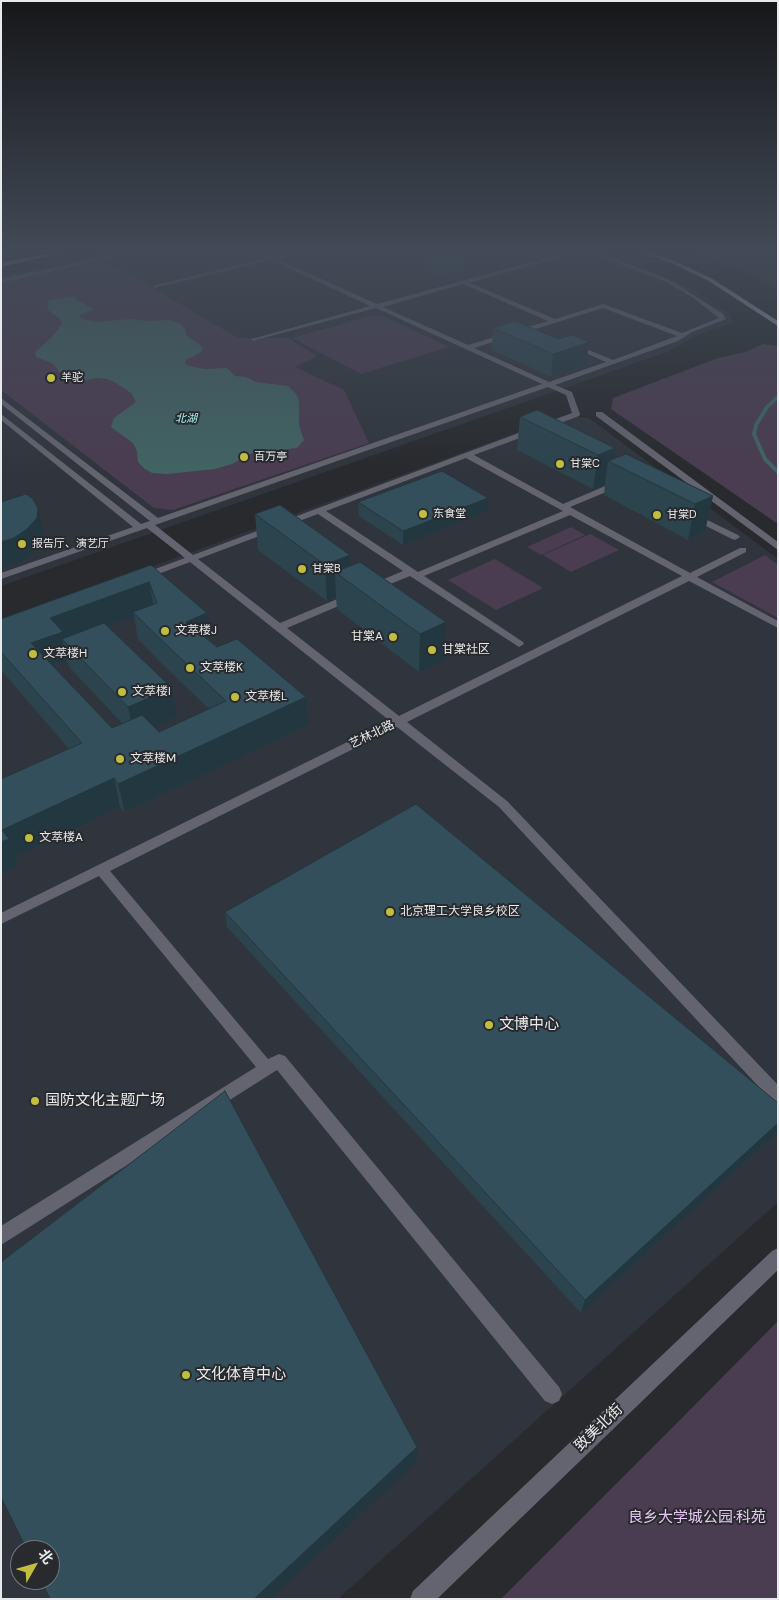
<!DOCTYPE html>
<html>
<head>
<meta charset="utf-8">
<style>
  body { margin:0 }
  #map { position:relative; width:779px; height:1600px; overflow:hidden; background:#282a2d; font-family:"DM Sans","Noto Sans SC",sans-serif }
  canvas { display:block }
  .frame { position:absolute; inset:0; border:2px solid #e8e9eb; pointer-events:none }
  .north { position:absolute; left:10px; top:1540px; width:50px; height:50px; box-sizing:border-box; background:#282a2d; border:1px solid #757679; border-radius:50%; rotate:52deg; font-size:14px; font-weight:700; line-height:20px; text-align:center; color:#e8e9eb }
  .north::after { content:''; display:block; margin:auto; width:18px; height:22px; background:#c1bd40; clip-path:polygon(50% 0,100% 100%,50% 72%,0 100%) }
</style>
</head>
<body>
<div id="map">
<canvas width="779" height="1600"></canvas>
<div class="frame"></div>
<div class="north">北</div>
</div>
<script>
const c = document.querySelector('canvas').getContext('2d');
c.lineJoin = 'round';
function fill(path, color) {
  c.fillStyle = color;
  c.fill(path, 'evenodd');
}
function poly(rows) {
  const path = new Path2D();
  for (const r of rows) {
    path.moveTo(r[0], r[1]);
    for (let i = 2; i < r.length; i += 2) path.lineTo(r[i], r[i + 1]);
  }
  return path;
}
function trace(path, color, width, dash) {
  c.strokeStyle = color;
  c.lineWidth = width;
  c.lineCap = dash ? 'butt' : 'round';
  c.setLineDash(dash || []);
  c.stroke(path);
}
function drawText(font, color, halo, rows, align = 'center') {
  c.font = font + ' "DM Sans","Noto Sans SC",sans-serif';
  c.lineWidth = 4;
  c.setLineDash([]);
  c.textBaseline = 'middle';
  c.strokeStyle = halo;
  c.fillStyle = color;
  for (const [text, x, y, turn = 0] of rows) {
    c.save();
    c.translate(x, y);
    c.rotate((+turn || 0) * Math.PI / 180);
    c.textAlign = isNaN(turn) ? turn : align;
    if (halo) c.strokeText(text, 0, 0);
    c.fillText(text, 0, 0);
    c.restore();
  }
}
const built = poly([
  [121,250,597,250,637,263,693,290,728,312,734,322,697,335,667,352,1,586,1,276],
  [692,250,778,250,778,290,748,273],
  [562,416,589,418,778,559,778,1202,338,1599,1,1599,1,622],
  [20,1550,50,1550,50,1580,20,1580]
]);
const green = poly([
  [105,260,238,338,288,338,317,356,295,367,344,390,369,443,173,510,154,508,1,390,1,283],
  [376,316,385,317,449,347,361,374,292,338,367,317],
  [763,344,778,346,778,524,611,409,613,398,718,358,746,352],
  [571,527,585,535,541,555,527,547],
  [590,534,619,550,571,572,543,555],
  [765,555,778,565,778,618,712,582],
  [495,559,543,588,496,610,448,580],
  [778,1321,778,1599,501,1599,663,1437]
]);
const water = poly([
  [72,296,78,301,83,302,87,307,92,307,93,310,80,315,81,318,86,320,97,322,130,319,149,321,170,320,181,324,185,329,186,335,199,344,203,349,201,352,186,360,185,364,189,366,205,369,227,368,235,376,245,377,256,382,288,386,297,395,299,401,299,425,304,440,297,448,254,452,232,464,215,469,167,474,152,473,145,469,138,462,137,451,133,443,111,427,114,418,136,402,131,393,113,381,107,379,96,378,83,381,63,376,52,363,36,357,35,352,52,337,62,324,60,319,48,310,47,302,49,300]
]);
const stream = poly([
  [778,397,767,407,756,425,754,434,765,459,778,472]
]);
const minor = poly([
  [137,250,146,250,1,283,1,279,137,250],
  [250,250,257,250,272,256,301,250,310,250,277,259,377,304,576,250,584,250,470,283,555,319,603,304,682,333,719,318,692,297,666,282,584,250,591,250,670,280,723,314,726,319,692,332,678,341,555,385,572,392,580,414,579,416,474,455,563,504,617,481,623,481,623,485,570,507,690,573,740,548,746,548,746,552,697,577,778,621,778,628,689,581,407,722,507,801,778,1085,778,1103,772,1101,499,807,397,727,110,871,268,1059,279,1054,285,1056,559,1387,562,1394,559,1401,552,1404,545,1401,277,1070,1,1245,1,1226,256,1067,99,876,1,924,1,913,390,721,190,562,145,579,139,579,139,575,185,558,147,528,1,579,1,573,133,527,1,420,1,414,141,524,150,521,1,404,1,398,158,518,542,384,376,308,252,341,252,339,370,306,271,260,155,288,152,286,266,258,250,250],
  [463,284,548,321,468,345,383,307,463,284],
  [603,308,677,336,613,360,574,344,570,344,570,346,606,362,549,382,474,348,603,308],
  [548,387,566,395,572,413,193,555,155,525,548,387],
  [466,458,563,511,418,572,326,511,466,458],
  [318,514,403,571,370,585,370,589,378,589,410,576,519,647,524,644,523,642,424,576,570,515,682,576,399,716,287,628,355,599,355,595,347,595,280,623,198,559,318,514],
  [596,412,602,412,778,542,778,550,596,416,596,412],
  [693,513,738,535,740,537,735,540,732,539,690,518,690,514,693,513],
  [778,1248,778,1270,437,1599,410,1599,413,1591,772,1251,778,1248]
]);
const major = poly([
  [65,250,74,250,1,267,1,263,65,250],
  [633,250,641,250,675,261,711,278,778,321,778,326,707,280,671,263,633,250]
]);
const wall = poly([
  [424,258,469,271,443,277,423,269],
  [493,328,558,339,589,342,586,365,551,377,492,350],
  [520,417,615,448,613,459,713,496,705,531,688,540,604,495,605,484,593,489,517,450],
  [358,502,487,511,403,545,359,516],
  [255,514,350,555,350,566,360,562,445,660,419,672,337,609,336,597,327,601,258,550],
  [151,565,211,641,210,641,308,725,125,812,120,807,15,857,18,867,1,875,1,779,69,749,1,670,1,619],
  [134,616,138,639,160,662,209,709,159,732,154,727,177,717,172,688,108,626],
  [67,660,69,667,123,724,112,728,53,666],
  [225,912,778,1103,778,1132,581,1313,227,927]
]);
const shadedWall = poly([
  [470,260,469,271,443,277,443,266],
  [589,342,586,365,551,377,553,354],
  [615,448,613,463,608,461,605,484,593,489,598,455],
  [713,496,705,531,688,540,695,504],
  [488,498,487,511,403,545,403,531],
  [38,508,44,532,43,542,33,553,21,562,1,569,1,542],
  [350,555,351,583,335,572,336,597,327,601,325,565],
  [149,582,154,609,133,612,134,616,66,642,62,639,67,660,39,671,31,643,50,618],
  [207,613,211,641,190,649,186,622],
  [446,622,445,660,419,672,420,634],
  [172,688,177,717,134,736,128,707],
  [306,697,308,725,125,812,118,784],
  [114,778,120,807,15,857,18,867,1,875,1,842,2,830],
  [778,1123,778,1132,581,1313,585,1300],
  [417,1447,417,1462,271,1599,254,1599]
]);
const building = poly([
  [450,252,470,260,443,266,424,258,450,252],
  [515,321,558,339,572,335,589,342,553,354,493,328,515,321],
  [537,410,615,448,598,455,520,417,537,410],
  [626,454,713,496,695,504,608,461,626,454],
  [442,471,488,498,403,531,358,502,442,471],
  [26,494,33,499,38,508,37,518,27,529,14,538,1,542,1,502,26,494],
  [280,505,350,555,325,565,255,514,280,505],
  [360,562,446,622,420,634,335,572,360,562],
  [151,565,207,613,186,622,217,647,237,639,306,697,118,784,114,778,2,830,9,839,1,842,1,779,82,743,1,652,1,619,151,565],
  [149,582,157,603,133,612,155,634,226,701,159,732,142,715,112,728,31,643,63,632,50,618,149,582],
  [104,623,172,688,128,707,62,639,104,623],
  [416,804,778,1103,778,1123,585,1300,225,912,416,804],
  [225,1091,417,1447,254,1599,50,1599,41,1580,50,1580,50,1550,27,1550,1,1497,1,1262,225,1091]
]);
const markers = [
  [51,378,5,"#c1bd40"],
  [244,457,5,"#c1bd40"],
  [560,464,5,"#c1bd40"],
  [423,514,5,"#c1bd40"],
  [657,515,5,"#c1bd40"],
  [22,544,5,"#c1bd40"],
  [302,569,5,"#c1bd40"],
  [165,631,5,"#c1bd40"],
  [393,637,5,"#c1bd40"],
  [432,650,5,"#c1bd40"],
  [33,654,5,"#c1bd40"],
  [190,668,5,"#c1bd40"],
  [122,692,5,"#c1bd40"],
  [235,697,5,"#c1bd40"],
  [120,759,5,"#c1bd40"],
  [29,838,5,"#c1bd40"],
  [390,912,5,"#c1bd40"],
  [489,1025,5,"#c1bd40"],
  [35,1101,5,"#c1bd40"],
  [186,1375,5,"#c1bd40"]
];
const farPoinames = [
  ["羊驼",61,378],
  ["百万亭",254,457],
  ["甘棠C",570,464],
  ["东食堂",433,514],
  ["甘棠D",667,515],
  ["报告厅、演艺厅",32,544],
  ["甘棠B",312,569]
];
const farWaternames = [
  ["北湖",186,419]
];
const poiNames = [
  ["文萃楼J",175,631],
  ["甘棠A",383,637,"right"],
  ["甘棠社区",442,650],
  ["文萃楼H",43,654],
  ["文萃楼K",200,668],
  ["文萃楼I",132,692],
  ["文萃楼L",245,697],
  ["文萃楼M",130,759],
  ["文萃楼A",39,838],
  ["北京理工大学良乡校区",400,912]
];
const streetNames = [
  ["艺林北路",372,735,-26]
];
const nearPoinames = [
  ["文博中心",499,1025],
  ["国防文化主题广场",45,1101],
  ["文化体育中心",196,1375]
];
const nearStreetnames = [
  ["致美北街",599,1428,-44]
];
const nearParknames = [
  ["良乡大学城公园·科苑",697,1518]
];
fill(built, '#30353d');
fill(green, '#4a3c51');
fill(water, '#416464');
trace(stream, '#416464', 4);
fill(minor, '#646470');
fill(major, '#9d9db5');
fill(wall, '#2b444e');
fill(shadedWall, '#233740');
fill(building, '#324f5b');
trace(building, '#233740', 1);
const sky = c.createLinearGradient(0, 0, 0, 474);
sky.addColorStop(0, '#161719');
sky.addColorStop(0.53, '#424a57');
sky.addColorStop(1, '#424a5700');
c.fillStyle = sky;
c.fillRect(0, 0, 779, 474);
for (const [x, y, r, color] of markers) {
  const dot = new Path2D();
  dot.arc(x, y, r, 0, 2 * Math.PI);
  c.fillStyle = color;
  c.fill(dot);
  trace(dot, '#282a2d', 2);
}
drawText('11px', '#e8e9eb', '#282a2d', farPoinames, 'left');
drawText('italic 11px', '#a9f0f0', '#282a2d', farWaternames);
drawText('12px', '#e8e9eb', '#282a2d', poiNames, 'left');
drawText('12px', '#e8e9eb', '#282a2d', streetNames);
drawText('15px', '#e8e9eb', '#282a2d', nearPoinames, 'left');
drawText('15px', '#e8e9eb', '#282a2d', nearStreetnames);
drawText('15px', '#e7c7f5', '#282a2d', nearParknames);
</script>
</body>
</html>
